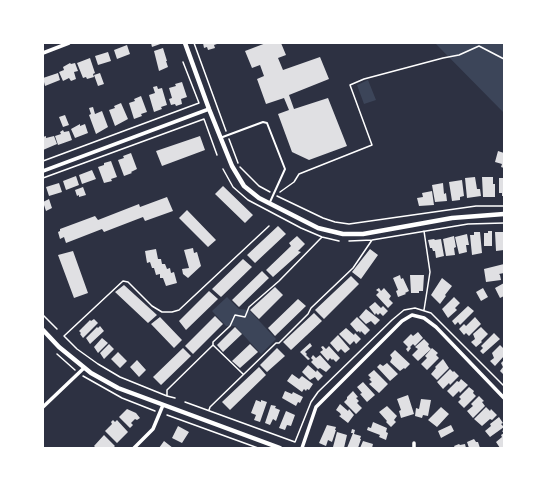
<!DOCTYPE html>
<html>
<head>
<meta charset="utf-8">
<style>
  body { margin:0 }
  #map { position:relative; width:547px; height:491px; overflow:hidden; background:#2d3142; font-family:"Archivo Narrow",sans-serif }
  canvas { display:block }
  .frame { position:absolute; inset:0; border:44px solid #fff; pointer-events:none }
</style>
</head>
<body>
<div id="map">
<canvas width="547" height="491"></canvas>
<div class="frame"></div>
</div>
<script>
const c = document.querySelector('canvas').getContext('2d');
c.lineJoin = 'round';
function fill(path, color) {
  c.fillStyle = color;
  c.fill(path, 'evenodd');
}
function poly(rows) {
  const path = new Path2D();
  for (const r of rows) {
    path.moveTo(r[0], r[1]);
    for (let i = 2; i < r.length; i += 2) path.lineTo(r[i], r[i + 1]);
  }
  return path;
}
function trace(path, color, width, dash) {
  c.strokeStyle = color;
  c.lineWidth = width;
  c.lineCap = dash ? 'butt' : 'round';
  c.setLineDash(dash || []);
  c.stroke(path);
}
const green = poly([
  [435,43,504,43,504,113],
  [368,80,376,100,364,104,357,85],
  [227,297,239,309,249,310,276,339,261,354,235,326,226,326,212,311]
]);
const building = poly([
  [151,43,163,43,152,47],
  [203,43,220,43,214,45,215,48,208,50,207,47,204,48],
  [266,43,281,43,286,55,278,58,283,70,320,57,329,79,289,95,294,109,328,98,347,146,309,160,292,152,278,114,289,110,284,98,266,104,257,79,264,76,260,65,252,68,245,51],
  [127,45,130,54,117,59,114,50],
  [163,48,167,61,166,61,168,67,159,71,154,51],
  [108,52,111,61,98,65,95,56],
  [90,58,95,73,93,74,94,77,87,79,86,77,83,78,77,63],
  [70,63,71,64,75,63,78,71,74,72,76,79,71,81,69,78,63,81,59,72,64,70,63,67],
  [58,73,60,80,45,86,43,78],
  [100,73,104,84,98,86,94,75],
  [182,82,187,97,181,99,182,104,176,106,175,104,171,105,169,99,172,98,169,88,176,86,175,84],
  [157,86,158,89,162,88,167,105,161,107,162,109,154,112,149,95,155,93,153,87],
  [141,96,147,112,141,114,142,116,134,119,129,103,135,101,134,99],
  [121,103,128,119,115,126,109,110,115,108,114,106],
  [93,107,95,114,102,111,108,127,96,134,89,115,91,114,89,108],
  [65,115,69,125,63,127,59,117],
  [80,124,80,126,85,124,88,133,75,138,71,129],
  [63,130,64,132,69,131,72,140,58,145,55,136,61,134,60,132],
  [46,136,46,138,54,136,57,144,43,150,43,137],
  [200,136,205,150,162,166,156,151],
  [498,151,504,153,504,168,501,167,502,164,495,162],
  [131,153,137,169,131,172,132,173,124,176,118,160,124,158,123,156],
  [111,161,117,177,111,179,112,181,104,183,98,167,104,165,104,163],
  [92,170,96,179,82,184,79,175],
  [76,176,79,185,66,190,63,181],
  [475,177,477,189,480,189,481,196,467,198,465,178],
  [482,177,493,177,493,184,495,184,495,197,483,197],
  [499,178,504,178,504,196,502,196,502,193,499,193],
  [462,180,464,196,460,197,460,200,452,201,449,182],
  [59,183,62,192,49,196,46,187],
  [443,183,444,194,446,193,447,201,435,202,432,185],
  [223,186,253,215,245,223,215,194],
  [83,187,86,195,79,197,79,195,77,196,75,190],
  [432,191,434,205,419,206,417,198,423,197,422,193],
  [167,197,173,211,145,221,143,217,104,232,102,229,66,243,64,237,60,239,58,232,60,231,60,229,95,216,98,220,139,204,140,207],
  [49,199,52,208,46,211,43,202],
  [187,210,216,240,208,247,179,218],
  [278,226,286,234,255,263,247,255],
  [488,231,492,231,492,246,484,246,484,233,488,233],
  [474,232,480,232,482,253,472,255,470,235,474,235],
  [495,232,504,232,504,250,496,251],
  [467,234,469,245,466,245,467,252,459,254,455,237],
  [297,236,305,244,298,251,301,252,273,277,266,270,291,246,289,243],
  [454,236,456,247,454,248,455,255,446,256,443,239],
  [434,239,435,240,441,239,444,256,436,258,435,251,433,251,432,248,430,248,428,240],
  [193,248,194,253,197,252,201,266,188,278,183,274,182,269,189,268,184,250],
  [156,249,158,259,161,259,162,264,165,264,167,269,170,268,171,273,174,272,177,283,166,286,163,278,160,278,160,274,156,275,154,268,152,268,150,262,147,263,145,251],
  [370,249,378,255,361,279,352,272],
  [73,251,88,293,74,298,58,255],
  [243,259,252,267,221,297,212,289],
  [504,264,504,273,499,274,500,275,501,280,486,282,484,269],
  [262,271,269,278,239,307,232,300],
  [400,275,401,279,403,278,409,291,405,293,406,294,398,297,396,291,398,290,393,278],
  [410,275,424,275,423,291,419,291,419,293,411,293],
  [351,276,359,284,324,319,315,310],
  [442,278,452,286,445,295,446,296,440,304,431,295],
  [504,283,504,296,500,298,495,288],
  [124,285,157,315,148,323,115,292],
  [275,287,283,295,259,319,250,310],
  [379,288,381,291,384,288,391,296,389,299,393,303,388,308,376,295,379,292,376,290],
  [483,288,488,297,481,301,476,292],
  [209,291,218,299,186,330,179,321],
  [454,297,460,303,455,308,457,310,448,318,442,309],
  [298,299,306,306,275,336,268,328],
  [375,302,381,308,383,306,388,311,383,316,380,313,378,315,376,313,375,315,369,307],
  [468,306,474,311,460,325,458,322,455,325,452,321],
  [366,309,380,320,375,325,371,321,366,324,359,317],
  [314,313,322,321,291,350,283,342],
  [215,316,223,324,193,354,185,346],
  [160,317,182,340,174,348,151,324],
  [357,317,370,330,365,335,361,331,360,333,359,331,357,332,350,324],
  [475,317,481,324,469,336,466,333,464,335,459,329,464,324,466,326],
  [94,319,98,323,83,338,80,334,81,333,79,331,90,320,91,321],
  [100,326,104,331,90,344,86,338,97,327,98,328],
  [235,327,242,334,223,352,217,345],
  [481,327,488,334,481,341,482,342,476,347,471,342,475,339,473,334],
  [346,328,354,335,355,333,361,339,356,344,354,341,350,345,339,334],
  [418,332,423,338,415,346,413,344,410,347,411,348,408,352,406,349,408,347,403,342,411,334,413,336],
  [494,333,500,339,483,354,480,351,483,348,481,346],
  [338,335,350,349,345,353,341,349,338,352,330,343],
  [102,338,108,343,98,353,94,347],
  [424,339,429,344,428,346,431,349,418,361,412,355,418,349,415,347],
  [310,343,312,346,305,352,307,354,306,355,310,359,308,360,300,352],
  [109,344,114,349,104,359,100,353],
  [250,344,258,352,240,368,232,361],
  [500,345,504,349,504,356,495,366,490,361,494,358,492,353],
  [323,346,326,349,329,346,340,358,336,362,333,359,332,360,330,358,328,361,320,352,323,350,321,347],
  [183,348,191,356,161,385,153,377],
  [277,348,285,356,267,372,260,365],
  [432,348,438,353,436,355,439,358,427,370,421,364,427,358,425,356],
  [395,350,410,364,405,369,404,368,400,371,390,362,392,358,390,355],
  [118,352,127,361,120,368,111,359],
  [313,355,316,358,320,355,331,367,326,372,320,368,318,369,311,362,313,360,311,358],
  [443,359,449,368,437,380,431,374,436,368,435,367],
  [137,360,146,370,139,377,130,367],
  [504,360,504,375,500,371,503,367,501,363],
  [387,363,398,374,390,381,377,367,380,364,383,366],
  [308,365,316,372,317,370,323,376,318,381,315,377,310,380,302,372],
  [259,367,266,375,230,410,222,402],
  [450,369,453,372,454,371,459,376,450,385,449,383,443,389,437,382],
  [374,370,388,384,379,393,369,384,372,382,369,379,371,378,368,375],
  [292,374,299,379,302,376,313,384,309,390,307,389,306,391,304,389,302,392,287,381],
  [461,379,468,385,460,393,459,391,453,397,447,391,457,381,459,382],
  [363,382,375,395,367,402,360,394,362,393,357,387],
  [469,387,474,391,473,393,476,396,464,408,458,402,461,399,459,397],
  [285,391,292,394,293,392,303,397,300,403,298,402,296,406,282,398],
  [353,391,358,397,356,398,359,401,357,403,362,408,356,414,344,402,347,399,347,397],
  [408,395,414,414,401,418,399,411,401,410,397,399],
  [479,396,484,401,482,402,485,406,473,418,467,411,473,406,471,404],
  [421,399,431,400,428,416,423,415,422,418,415,416,416,408,419,409],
  [256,400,261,402,261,400,267,402,260,422,254,420,256,415,251,413],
  [340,404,348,411,349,409,354,415,348,423,339,416,341,415,340,413,336,410],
  [271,405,276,406,275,408,280,410,276,421,273,419,270,425,265,423],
  [387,406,397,416,394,420,396,422,391,427,386,422,387,421,379,412],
  [441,407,449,414,437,427,428,420],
  [486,407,490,411,491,409,497,415,492,420,490,419,482,426,474,419],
  [127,409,136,413,140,418,137,420,135,419,131,423,133,425,130,428,119,417],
  [286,411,295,415,291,426,287,425,285,430,279,428],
  [499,417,503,423,501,424,504,427,490,437,485,431,491,426,490,424],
  [113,420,115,422,117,420,128,432,117,443,105,431,112,424,111,422],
  [373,422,387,428,386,432,388,433,386,440,379,437,380,435,367,430,368,427,371,428],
  [327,425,336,427,335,430,336,430,332,442,328,440,326,446,319,443],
  [451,425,454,431,441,438,438,431],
  [178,426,189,432,182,443,172,438],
  [352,429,355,430,354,434,361,436,360,439,361,439,358,448,347,448,353,433,351,433],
  [504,430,504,447,500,448,496,442,502,437,501,435,504,433,502,431],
  [337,432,347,435,344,448,333,447],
  [104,435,115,446,113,448,96,448,94,446],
  [474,439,476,442,478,442,480,448,469,448,467,442],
  [164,441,173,448,159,448],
  [363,441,373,444,372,448,360,448],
  [459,444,460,445,465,444,466,448,455,448,454,446]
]);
const path = poly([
  [194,43,226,131],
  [229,139,238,163],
  [43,161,199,103,183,62],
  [240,167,259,186,270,192],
  [223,169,233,187,248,200,301,228,322,237,339,241],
  [43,178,204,119,217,155],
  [280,192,294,182,299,174,372,145,350,85,364,79,443,58,459,55,479,46,504,59],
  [277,196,323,218,335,222,349,224,476,206,504,206],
  [424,231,430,272,424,310],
  [349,241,372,240,468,224,504,223],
  [43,315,57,329],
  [57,354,75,370],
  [243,374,213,345,213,342,230,326,235,315,245,317,249,307,279,281,322,237],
  [83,376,122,398,155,411],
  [167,396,120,377,98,364,77,349,64,336,123,281,128,282,152,306,162,312,172,312,179,310,269,226],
  [175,398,167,396,167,390,213,345],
  [185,402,295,442,311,402,318,392,392,320,404,310,415,308,431,313,504,386],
  [209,410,210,407,276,343,279,343,308,314,311,308,353,268,372,240],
  [167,415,258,448]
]);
const service = poly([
  [220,138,263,122,267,123,285,169,270,202]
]);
const minor = poly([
  [43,53,69,43],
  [43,171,209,109],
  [43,407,84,368],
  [414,443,414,448],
  [134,448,153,429,163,405],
  [302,448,316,407,402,321,412,315,424,318,436,327,504,398]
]);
const tertiary = poly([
  [185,43,209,109,232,166,244,186,259,198,318,228,343,234,363,234,452,218,504,214],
  [43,330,59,347,91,373,118,388,280,448]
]);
fill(green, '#3c4559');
fill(building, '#e0e0e3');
trace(path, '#fff', 1.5);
trace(service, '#fff', 2);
trace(minor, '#fff', 3.5);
trace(tertiary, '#fff', 4.5);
</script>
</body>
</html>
